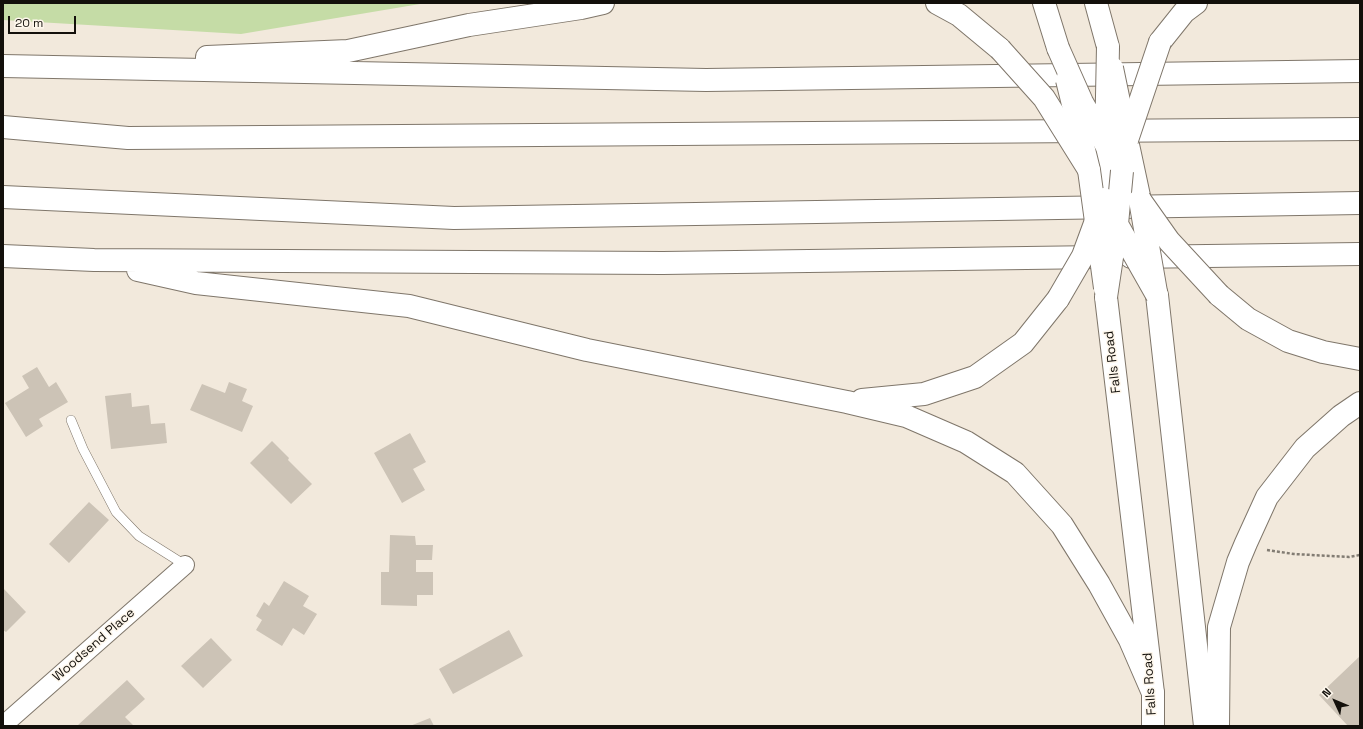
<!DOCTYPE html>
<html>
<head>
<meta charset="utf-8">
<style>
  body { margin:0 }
  #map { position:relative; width:1363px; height:729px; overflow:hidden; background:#f2e9dc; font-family:"Space Grotesk",sans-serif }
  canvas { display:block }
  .frame { position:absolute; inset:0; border:4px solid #13100b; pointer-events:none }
  .north { position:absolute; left:1315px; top:681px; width:40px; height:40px; -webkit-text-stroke:3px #fef7ec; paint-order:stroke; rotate:314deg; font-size:11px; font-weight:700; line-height:16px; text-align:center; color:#13100b }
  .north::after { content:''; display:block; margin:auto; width:14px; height:18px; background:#13100b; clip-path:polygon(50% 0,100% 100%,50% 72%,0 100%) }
  .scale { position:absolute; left:8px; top:16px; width:68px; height:18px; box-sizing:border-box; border:2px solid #13100b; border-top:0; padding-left:5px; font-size:12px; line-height:14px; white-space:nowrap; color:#13100b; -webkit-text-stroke:3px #fef7ec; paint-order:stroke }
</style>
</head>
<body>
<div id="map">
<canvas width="1363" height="729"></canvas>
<div class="frame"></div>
<div class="north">N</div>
<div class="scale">20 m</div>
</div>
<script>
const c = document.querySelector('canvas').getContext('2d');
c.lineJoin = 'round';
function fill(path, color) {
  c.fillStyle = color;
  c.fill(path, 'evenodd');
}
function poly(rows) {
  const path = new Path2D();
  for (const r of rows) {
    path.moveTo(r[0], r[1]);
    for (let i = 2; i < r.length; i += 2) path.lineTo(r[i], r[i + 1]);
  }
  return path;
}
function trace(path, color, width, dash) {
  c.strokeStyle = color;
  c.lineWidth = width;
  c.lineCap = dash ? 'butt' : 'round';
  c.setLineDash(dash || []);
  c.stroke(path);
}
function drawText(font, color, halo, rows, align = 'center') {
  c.font = font + ' "Space Grotesk",sans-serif';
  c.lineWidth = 3;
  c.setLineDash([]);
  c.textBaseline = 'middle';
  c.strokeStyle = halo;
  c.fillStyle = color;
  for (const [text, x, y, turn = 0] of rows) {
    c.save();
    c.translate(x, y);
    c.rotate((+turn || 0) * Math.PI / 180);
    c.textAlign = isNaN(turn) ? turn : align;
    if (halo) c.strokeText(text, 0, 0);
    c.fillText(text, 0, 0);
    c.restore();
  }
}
const green = poly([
  [3,3,426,3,241,34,3,20]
]);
const building = poly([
  [37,367,49,387,56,382,68,402,39,419,43,426,26,437,5,403,29,388,22,376],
  [229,382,247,389,242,401,253,406,242,432,190,410,202,384,225,393],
  [131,393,132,407,149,405,151,424,165,423,167,443,111,449,105,396],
  [410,433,426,462,413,469,425,490,402,503,374,453],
  [272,441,289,458,288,460,312,484,291,504,250,463],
  [89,502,109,520,69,563,49,544],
  [390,535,415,536,416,545,433,545,432,560,416,560,416,572,433,572,433,595,417,595,417,606,381,605,381,572,389,572],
  [284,581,309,596,303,606,317,614,304,635,293,628,282,646,256,630,262,620,256,616,264,602,269,606],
  [3,588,26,612,6,632,3,630],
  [509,630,523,656,453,694,439,669],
  [211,638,232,660,203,688,181,666],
  [1360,656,1360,726,1348,726,1319,695],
  [127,680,145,699,125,717,134,726,79,726,78,725],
  [430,718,434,726,410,726]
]);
const path = poly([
  [1267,550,1294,554,1349,557,1360,555]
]);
const service = poly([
  [71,420,83,449,116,512,139,536,185,565]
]);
const minor = poly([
  [4,726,8,721,185,565]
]);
const primary = poly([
  [1044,3,1058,48],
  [1096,3,1108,47],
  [1127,140,1139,196],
  [1157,295,1205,726],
  [1106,297,1153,693,1153,726]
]);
const motorway = poly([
  [937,3,959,15,1000,49],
  [1160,42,1184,12,1196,3],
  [207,57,348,51,469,25,581,8,603,3],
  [3,66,706,80,1360,71],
  [3,127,128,138,1360,129],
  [1106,145,1140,200],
  [3,197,454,218,1360,203],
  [1104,199,1106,145],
  [3,256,94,260,663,263,1099,257],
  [1131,257,1360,254],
  [138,270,196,283,409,306,587,350,847,402,906,416,966,442,1015,473,1062,525,1099,584,1130,640,1153,693],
  [1219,295,1248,319,1288,341,1323,352,1360,359],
  [862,400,924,394,975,377,1023,343,1058,299],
  [1218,726,1219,627,1238,562,1246,543,1267,497,1305,448,1341,416,1360,403]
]);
const primaryBridge = poly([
  [1112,68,1127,140],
  [1067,80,1089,170,1105,288],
  [1140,200,1156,292]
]);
const motorwayBridge = poly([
  [1058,48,1082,102,1106,145],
  [1000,49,1044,98,1089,170],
  [1127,140,1160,42],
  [1106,144,1108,47],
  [1140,200,1169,241,1219,295],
  [1114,219,1157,295],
  [1106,297,1117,224,1122,171],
  [1058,299,1083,256,1104,199]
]);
const streetNames = [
  ["Falls Road",1113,362,-97],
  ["Woodsend Place",94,645,-41],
  ["Falls Road",1150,684,-94]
];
fill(green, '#c5dca6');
fill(building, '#ccc3b6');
trace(service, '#7f766a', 10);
trace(minor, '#7f766a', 20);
trace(primary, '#7f766a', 24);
trace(motorway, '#7f766a', 24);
trace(path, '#827c73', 2.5, [3, 2]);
trace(service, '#fff', 9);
trace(minor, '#fff', 18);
trace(primary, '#fff', 22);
trace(motorway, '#fff', 22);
trace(primaryBridge, '#7f766a', 24, []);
trace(motorwayBridge, '#7f766a', 24, []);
trace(primaryBridge, '#fff', 22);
trace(motorwayBridge, '#fff', 22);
drawText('13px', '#13100b', '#fef7ec', streetNames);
</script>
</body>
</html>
